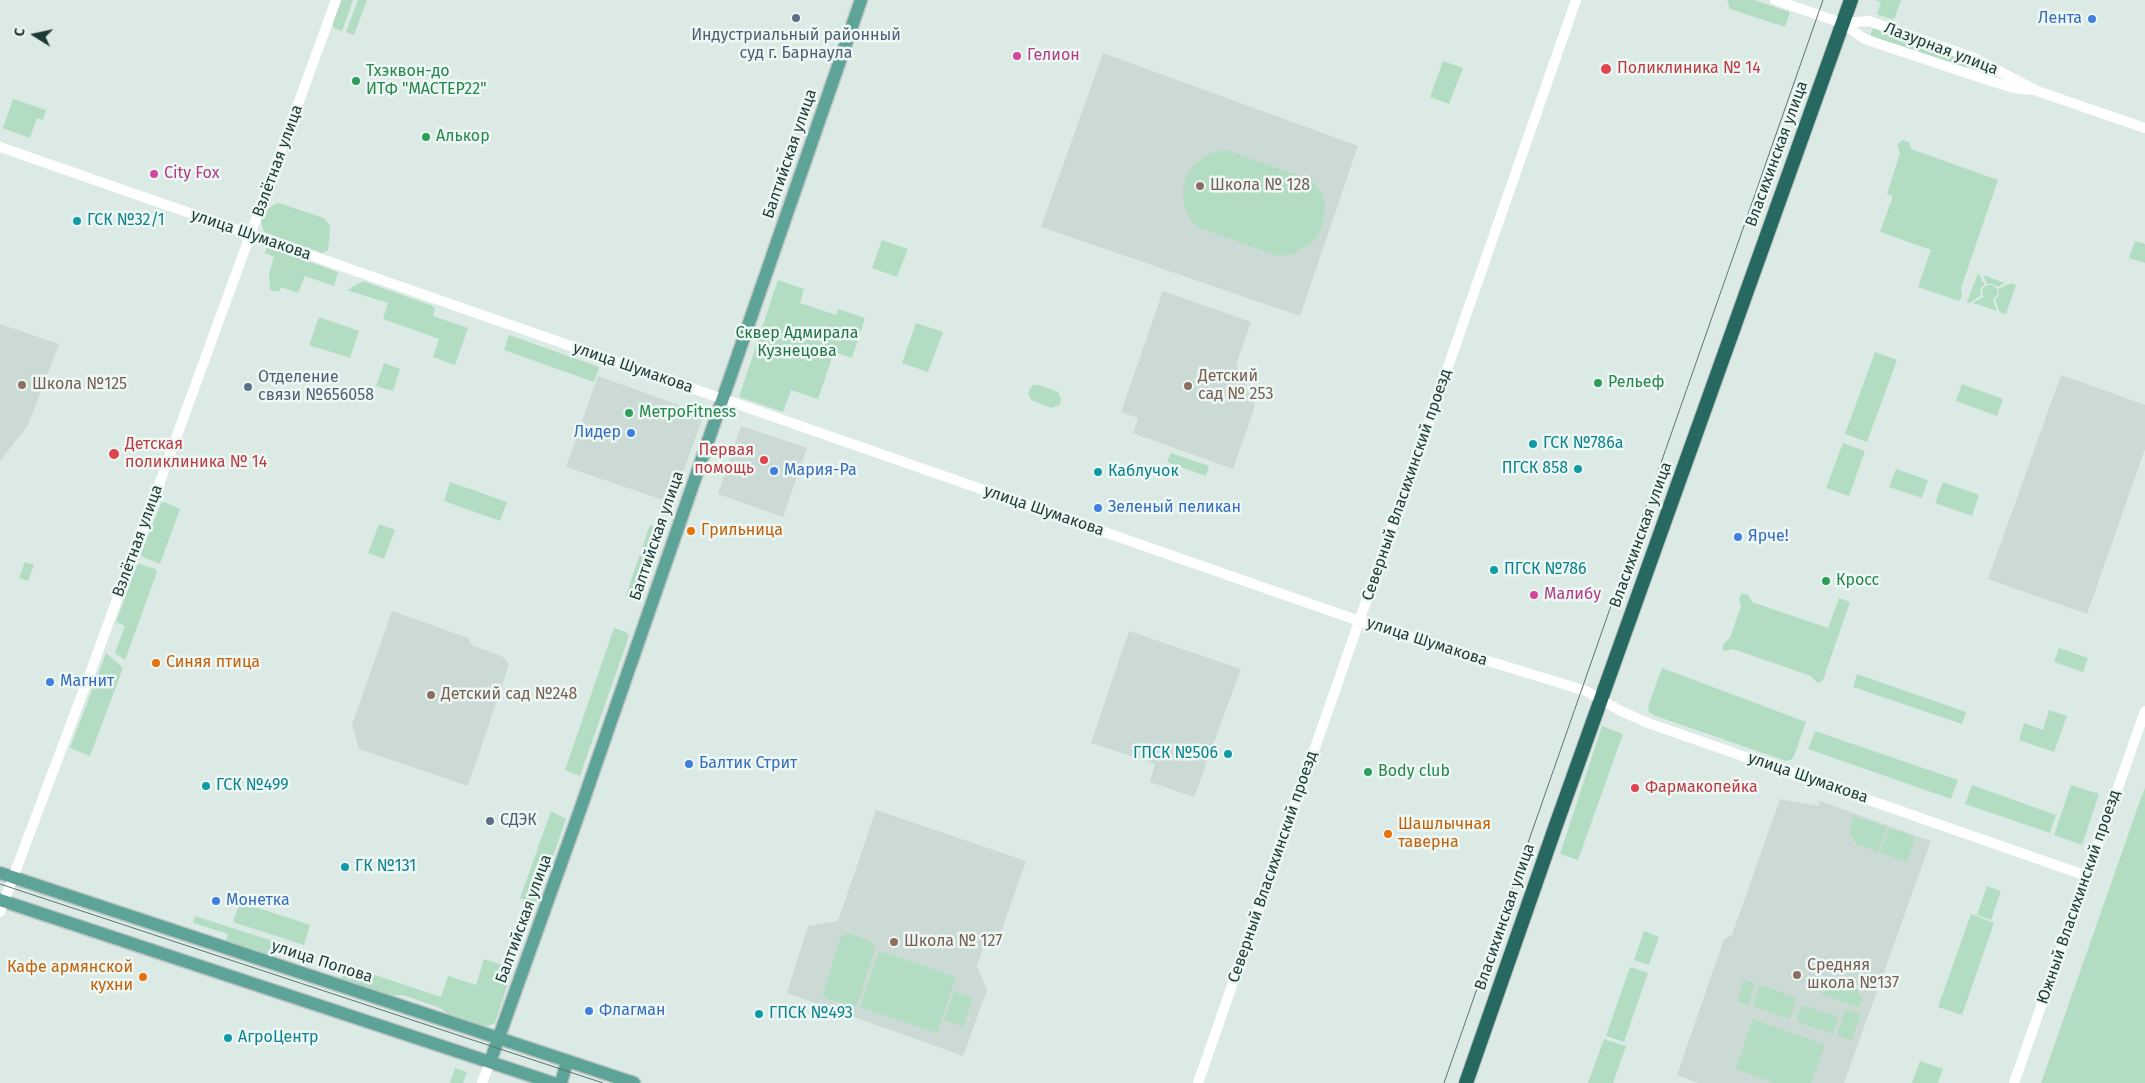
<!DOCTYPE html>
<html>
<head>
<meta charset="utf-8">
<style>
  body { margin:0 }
  #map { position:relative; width:2145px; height:1083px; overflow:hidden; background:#dceae5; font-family:"Fira Sans",sans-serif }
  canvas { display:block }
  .north { position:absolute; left:10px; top:10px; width:50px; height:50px; -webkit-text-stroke:4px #edf7f3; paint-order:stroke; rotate:280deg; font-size:14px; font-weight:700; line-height:20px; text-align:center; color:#1d3a35 }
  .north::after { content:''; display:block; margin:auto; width:18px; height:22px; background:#1d3a35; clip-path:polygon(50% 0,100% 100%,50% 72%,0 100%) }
</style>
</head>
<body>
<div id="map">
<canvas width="2145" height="1083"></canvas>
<div class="north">С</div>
</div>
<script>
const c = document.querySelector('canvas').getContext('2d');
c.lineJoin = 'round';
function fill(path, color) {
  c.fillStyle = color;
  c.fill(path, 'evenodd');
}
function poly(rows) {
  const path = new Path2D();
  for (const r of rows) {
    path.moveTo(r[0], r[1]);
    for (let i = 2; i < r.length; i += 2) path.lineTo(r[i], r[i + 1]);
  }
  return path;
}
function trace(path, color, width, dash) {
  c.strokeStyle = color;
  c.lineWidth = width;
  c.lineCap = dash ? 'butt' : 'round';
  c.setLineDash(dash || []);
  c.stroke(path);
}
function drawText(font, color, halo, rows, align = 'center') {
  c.font = font + ' "Fira Sans",sans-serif';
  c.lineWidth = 5;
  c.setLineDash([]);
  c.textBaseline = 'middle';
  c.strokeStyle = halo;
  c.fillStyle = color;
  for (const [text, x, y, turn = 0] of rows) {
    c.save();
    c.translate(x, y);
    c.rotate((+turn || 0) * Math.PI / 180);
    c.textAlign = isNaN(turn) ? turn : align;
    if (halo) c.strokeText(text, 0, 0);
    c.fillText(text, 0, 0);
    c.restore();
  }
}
const built = poly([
  [1103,53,1358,146,1300,316,1041,227],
  [1163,291,1251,322,1236,365,1255,406,1233,469,1133,433,1138,418,1121,412],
  [0,324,59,344,28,425,0,461],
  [2061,375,2145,405,2145,449,2087,614,1988,579],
  [598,376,704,414,672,503,566,467],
  [741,426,807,448,783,517,718,494],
  [392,611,468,638,472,645,503,657,509,664,468,786,359,749,352,725],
  [1129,631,1241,669,1194,797,1150,782,1155,764,1091,743],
  [1780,799,1818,806,1820,801,1931,841,1844,1083,1698,1083,1677,1075,1724,939,1732,935],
  [876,810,1026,861,1001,932,988,933,977,966,987,990,963,1056,787,993,808,926,838,921]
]);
const green = poly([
  [340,0,353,0,342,31,334,28,332,22],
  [358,0,367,0,354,35,346,32],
  [1727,0,1754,0,1790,12,1785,27,1730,9],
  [1875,0,1901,0,1894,20,1877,14,1881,2],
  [1873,28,1966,60,1967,65,1966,68,1870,36],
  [1443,61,1463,68,1449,104,1430,97],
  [13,99,46,110,43,120,37,118,30,138,3,128],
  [1902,140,1909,142,1911,149,1998,180,1961,288,1962,296,1959,301,1918,287,1931,250,1880,232,1893,196,1887,194,1900,153,1897,145],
  [1226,150,1306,178,1314,183,1323,195,1325,205,1322,228,1313,242,1293,254,1279,256,1199,228,1190,219,1184,206,1183,188,1186,177,1192,167,1202,159,1211,153],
  [279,203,324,218,330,226,330,231,328,250,322,253,264,232,261,222,265,211,275,204],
  [882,240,908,249,897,277,872,268],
  [2135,241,2145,244,2145,263,2129,258],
  [267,247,338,272,334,286,305,276,298,293,281,287,279,292,270,290,269,273,274,257,265,253],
  [1978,273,1985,285,1980,288,1981,295,1970,303,1967,302],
  [1983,275,2005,283,1997,287,1993,284,1987,284],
  [778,280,804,289,800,303,836,315,838,309,865,318,852,358,834,352,818,399,791,390,783,412,739,397],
  [363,281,433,306,435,310,433,316,468,328,455,365,433,357,439,339,383,319,388,303,347,290],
  [2011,283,2016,285,2006,314,2000,313,1995,300,1999,295,1998,289],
  [1987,285,1993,285,1997,289,1998,294,1993,300,1986,300,1993,300,1997,311,1973,303,1983,297,1986,299,1983,296,1982,289],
  [319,317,359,331,350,358,309,345],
  [916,323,943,332,928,372,902,363],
  [509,335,599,367,594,382,504,350],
  [1875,352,1897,360,1867,442,1845,434],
  [384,363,400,369,393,391,376,386],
  [1962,384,2003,399,1997,416,1956,401],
  [1033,385,1039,385,1058,392,1061,399,1060,405,1051,408,1031,400,1028,392],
  [1843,443,1865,451,1849,496,1826,488],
  [1171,453,1209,466,1206,476,1167,462],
  [1896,469,1928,480,1922,498,1889,487],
  [450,482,507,502,500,521,444,501],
  [1943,482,1979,495,1972,516,1935,503],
  [164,502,180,509,160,564,143,557,141,554,161,503],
  [379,524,395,530,384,559,368,553],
  [650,525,665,530,650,568,641,598,636,601,630,599,626,595],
  [25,562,34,565,28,581,19,578],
  [140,564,155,569,157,572,125,660,115,653,125,626,116,622,137,565],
  [1742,593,1748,595,1752,602,1828,628,1839,598,1850,602,1823,680,1818,683,1811,676,1733,649,1726,651,1722,649,1724,643,1730,638,1741,606,1739,599],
  [614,628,626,632,629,636,580,776,565,770],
  [2059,648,2088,658,2083,672,2054,662],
  [106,653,123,668,90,756,70,748],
  [1662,668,1806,722,1794,756,1791,760,1786,761,1653,715,1648,711,1649,704],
  [1857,674,1966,712,1962,724,1853,687],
  [2049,710,2067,716,2054,752,2019,740,2024,723,2043,730],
  [1602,726,1623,734,1578,860,1560,854],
  [1815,731,1958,780,1951,799,1808,749],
  [1972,785,2056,815,2050,833,1965,804],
  [2071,785,2099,794,2082,845,2054,835],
  [2145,788,2145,1083,2041,1083,2141,798],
  [551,811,566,819,537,902,530,902,520,898],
  [1854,816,1887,827,1878,852,1856,844,1849,832],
  [1889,828,1915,837,1907,862,1880,853],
  [1987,886,2001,891,1991,920,1977,915],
  [240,902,310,925,304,945,233,922],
  [1971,914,1994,923,1962,1015,1938,1007],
  [195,916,273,941,269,952,266,955,225,943,228,934,193,923],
  [1644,931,1659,937,1649,965,1634,960],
  [849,933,873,943,875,949,858,1002,852,1007,826,998,823,994,841,936],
  [879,951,956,977,937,1033,860,1007],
  [484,959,513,968,495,1023,483,1028,456,1020,440,1008,403,995,383,996,341,980,345,965,441,997,448,976,476,985],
  [1630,967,1648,973,1624,1042,1606,1036],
  [1851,978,1862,999,1859,1007,1820,994],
  [1744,980,1755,984,1748,1005,1737,1001],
  [1760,985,1797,998,1789,1019,1753,1006],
  [954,992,973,998,963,1027,944,1020],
  [1802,1005,1838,1017,1833,1034,1796,1021],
  [1846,1009,1861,1014,1851,1041,1837,1035],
  [1753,1019,1825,1045,1811,1083,1774,1083,1736,1069],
  [1604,1039,1626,1046,1613,1083,1588,1083],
  [1920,1061,1943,1069,1938,1083,1912,1083],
  [455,1068,467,1072,463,1083,450,1083]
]);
const minor = poly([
  [1775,0,1842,23,1863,38,1873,42,1994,82,2014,88,2031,90],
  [1842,23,1869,21,1974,58,2037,91,2145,128],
  [0,147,1371,625,1586,691,1621,711,1648,723,2087,876],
  [0,912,92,668,336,0],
  [482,1083,490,1062],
  [1198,1083,1576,0],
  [2014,1083,2145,711]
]);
const major = poly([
  [0,873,634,1083],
  [0,900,553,1083],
  [490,1062,578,816,861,0],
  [561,1083,567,1061]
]);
const highway = poly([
  [1466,1083,1556,825,1851,0]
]);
const tram = poly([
  [0,884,603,1083],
  [1444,1083,1823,0]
]);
const markers = [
  [796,18,5,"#5c6f8a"],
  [2092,19,5,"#3f7fe0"],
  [1017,56,5,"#d1479c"],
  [1606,69,6,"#e0444e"],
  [356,81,5,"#2e9e5b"],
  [426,137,5,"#2e9e5b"],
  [154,174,5,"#d1479c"],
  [1200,186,5,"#8d6e63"],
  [77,221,5,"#0f9aa8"],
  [1598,383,5,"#2e9e5b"],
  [22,385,5,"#8d6e63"],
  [1188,386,5,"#8d6e63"],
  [248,387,5,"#5c6f8a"],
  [629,413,5,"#2e9e5b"],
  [631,433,5,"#3f7fe0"],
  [1533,444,5,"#0f9aa8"],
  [114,454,6,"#e0444e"],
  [764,460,5,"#e0444e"],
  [1578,469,5,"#0f9aa8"],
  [774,471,5,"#3f7fe0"],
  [1098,472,5,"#0f9aa8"],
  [1098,508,5,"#3f7fe0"],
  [691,531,5,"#e8710a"],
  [1738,537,5,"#3f7fe0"],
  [1494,570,5,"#0f9aa8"],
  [1826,581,5,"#2e9e5b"],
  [1534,595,5,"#d1479c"],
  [156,663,5,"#e8710a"],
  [50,682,5,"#3f7fe0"],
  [431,695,5,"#8d6e63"],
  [1228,754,5,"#0f9aa8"],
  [689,764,5,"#3f7fe0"],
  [1368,772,5,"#2e9e5b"],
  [206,786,5,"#0f9aa8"],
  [1635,788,5,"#e0444e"],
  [490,821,5,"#5c6f8a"],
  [1388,834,5,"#e8710a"],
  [345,867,5,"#0f9aa8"],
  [216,901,5,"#3f7fe0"],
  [894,942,5,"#8d6e63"],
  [1797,975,5,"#8d6e63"],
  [143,977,5,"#e8710a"],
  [589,1011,5,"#3f7fe0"],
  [759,1014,5,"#0f9aa8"],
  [228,1038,5,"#0f9aa8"]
];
const shopNames = [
  ["Лента",2082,19,"right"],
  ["Лидер",621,433,"right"],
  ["Мария-Ра",784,471],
  ["Зеленый пеликан",1108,508],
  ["Ярче!",1748,537],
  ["Магнит",60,682],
  ["Балтик Стрит",699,764],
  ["Монетка",226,901],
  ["Флагман",599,1011]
];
const serviceNames = [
  ["Индустриальный районный",796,36,"center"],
  ["суд г. Барнаула",796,54,"center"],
  ["Отделение",258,378],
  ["связи №656058",258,396],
  ["СДЭК",500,821]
];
const streetNames = [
  ["Лазурная улица",1941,49,21],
  ["Балтийская улица",790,154,-71],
  ["Власихинская улица",1777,154,-70],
  ["Взлётная улица",278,161,-70],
  ["улица Шумакова",251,235,19],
  ["улица Шумакова",633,368,19],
  ["Северный Власихинский проезд",1407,485,-71],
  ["улица Шумакова",1044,511,19],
  ["Власихинская улица",1641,535,-70],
  ["Балтийская улица",657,536,-71],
  ["Взлётная улица",138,541,-70],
  ["улица Шумакова",1427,642,18],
  ["улица Шумакова",1808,778,19],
  ["Северный Власихинский проезд",1273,867,-71],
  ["Южный Власихинский проезд",2079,897,-71],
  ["Власихинская улица",1505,917,-71],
  ["Балтийская улица",524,919,-70],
  ["улица Попова",322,962,18]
];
const hotelNames = [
  ["Гелион",1027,56],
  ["City Fox",164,174],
  ["Малибу",1544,595]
];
const healthNames = [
  ["Поликлиника № 14",1617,69],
  ["Детская",125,445],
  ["поликлиника № 14",125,463],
  ["Первая",754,451,"right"],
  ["помощь",754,469,"right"],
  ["Фармакопейка",1645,788]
];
const leisureNames = [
  ["Тхэквон-до",366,72],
  ["ИТФ \"МАСТЕР22\"",366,90],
  ["Алькор",436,137],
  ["Рельеф",1608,383],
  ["МетроFitness",639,413],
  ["Кросс",1836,581],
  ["Body club",1378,772]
];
const educationNames = [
  ["Школа № 128",1210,186],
  ["Детский",1198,377],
  ["сад № 253",1198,395],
  ["Школа №125",32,385],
  ["Детский сад №248",441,695],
  ["Школа № 127",904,942],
  ["Средняя",1807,966],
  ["школа №137",1807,984]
];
const cultureNames = [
  ["ГСК №32/1",87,221],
  ["ГСК №786а",1543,444],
  ["ПГСК 858",1568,469,"right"],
  ["Каблучок",1108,472],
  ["ПГСК №786",1504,570],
  ["ГПСК №506",1218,754,"right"],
  ["ГСК №499",216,786],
  ["ГК №131",355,867],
  ["ГПСК №493",769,1014],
  ["АгроЦентр",238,1038]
];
const parkNames = [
  ["Сквер Адмирала",797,334],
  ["Кузнецова",797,352]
];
const foodNames = [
  ["Грильница",701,531],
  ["Синяя птица",166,663],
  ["Шашлычная",1398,825],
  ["таверна",1398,843],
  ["Кафе армянской",133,968,"right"],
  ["кухни",133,986,"right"]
];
fill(built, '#cbdad4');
fill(green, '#b3ddc3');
trace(major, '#bbc4c2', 15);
trace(highway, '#bbc4c2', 16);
trace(minor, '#fff', 10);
trace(major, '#5da398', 12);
trace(highway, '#276861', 14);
trace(tram, '#577671', 1);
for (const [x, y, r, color] of markers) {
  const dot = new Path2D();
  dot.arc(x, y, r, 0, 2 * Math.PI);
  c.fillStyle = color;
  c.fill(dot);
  trace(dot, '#edf7f3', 2);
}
drawText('16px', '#366cbe', '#edf7f3', shopNames, 'left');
drawText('16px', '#4e5e75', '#edf7f3', serviceNames, 'left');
drawText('16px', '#1d3a35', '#edf7f3', streetNames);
drawText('16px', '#b23c85', '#edf7f3', hotelNames, 'left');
drawText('16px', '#be3a42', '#edf7f3', healthNames, 'left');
drawText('16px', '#27864d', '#edf7f3', leisureNames, 'left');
drawText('16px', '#785e54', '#edf7f3', educationNames, 'left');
drawText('16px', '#0d838f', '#edf7f3', cultureNames, 'left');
drawText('16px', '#25734b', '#edf7f3', parkNames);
drawText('16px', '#c56008', '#edf7f3', foodNames, 'left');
</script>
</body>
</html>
